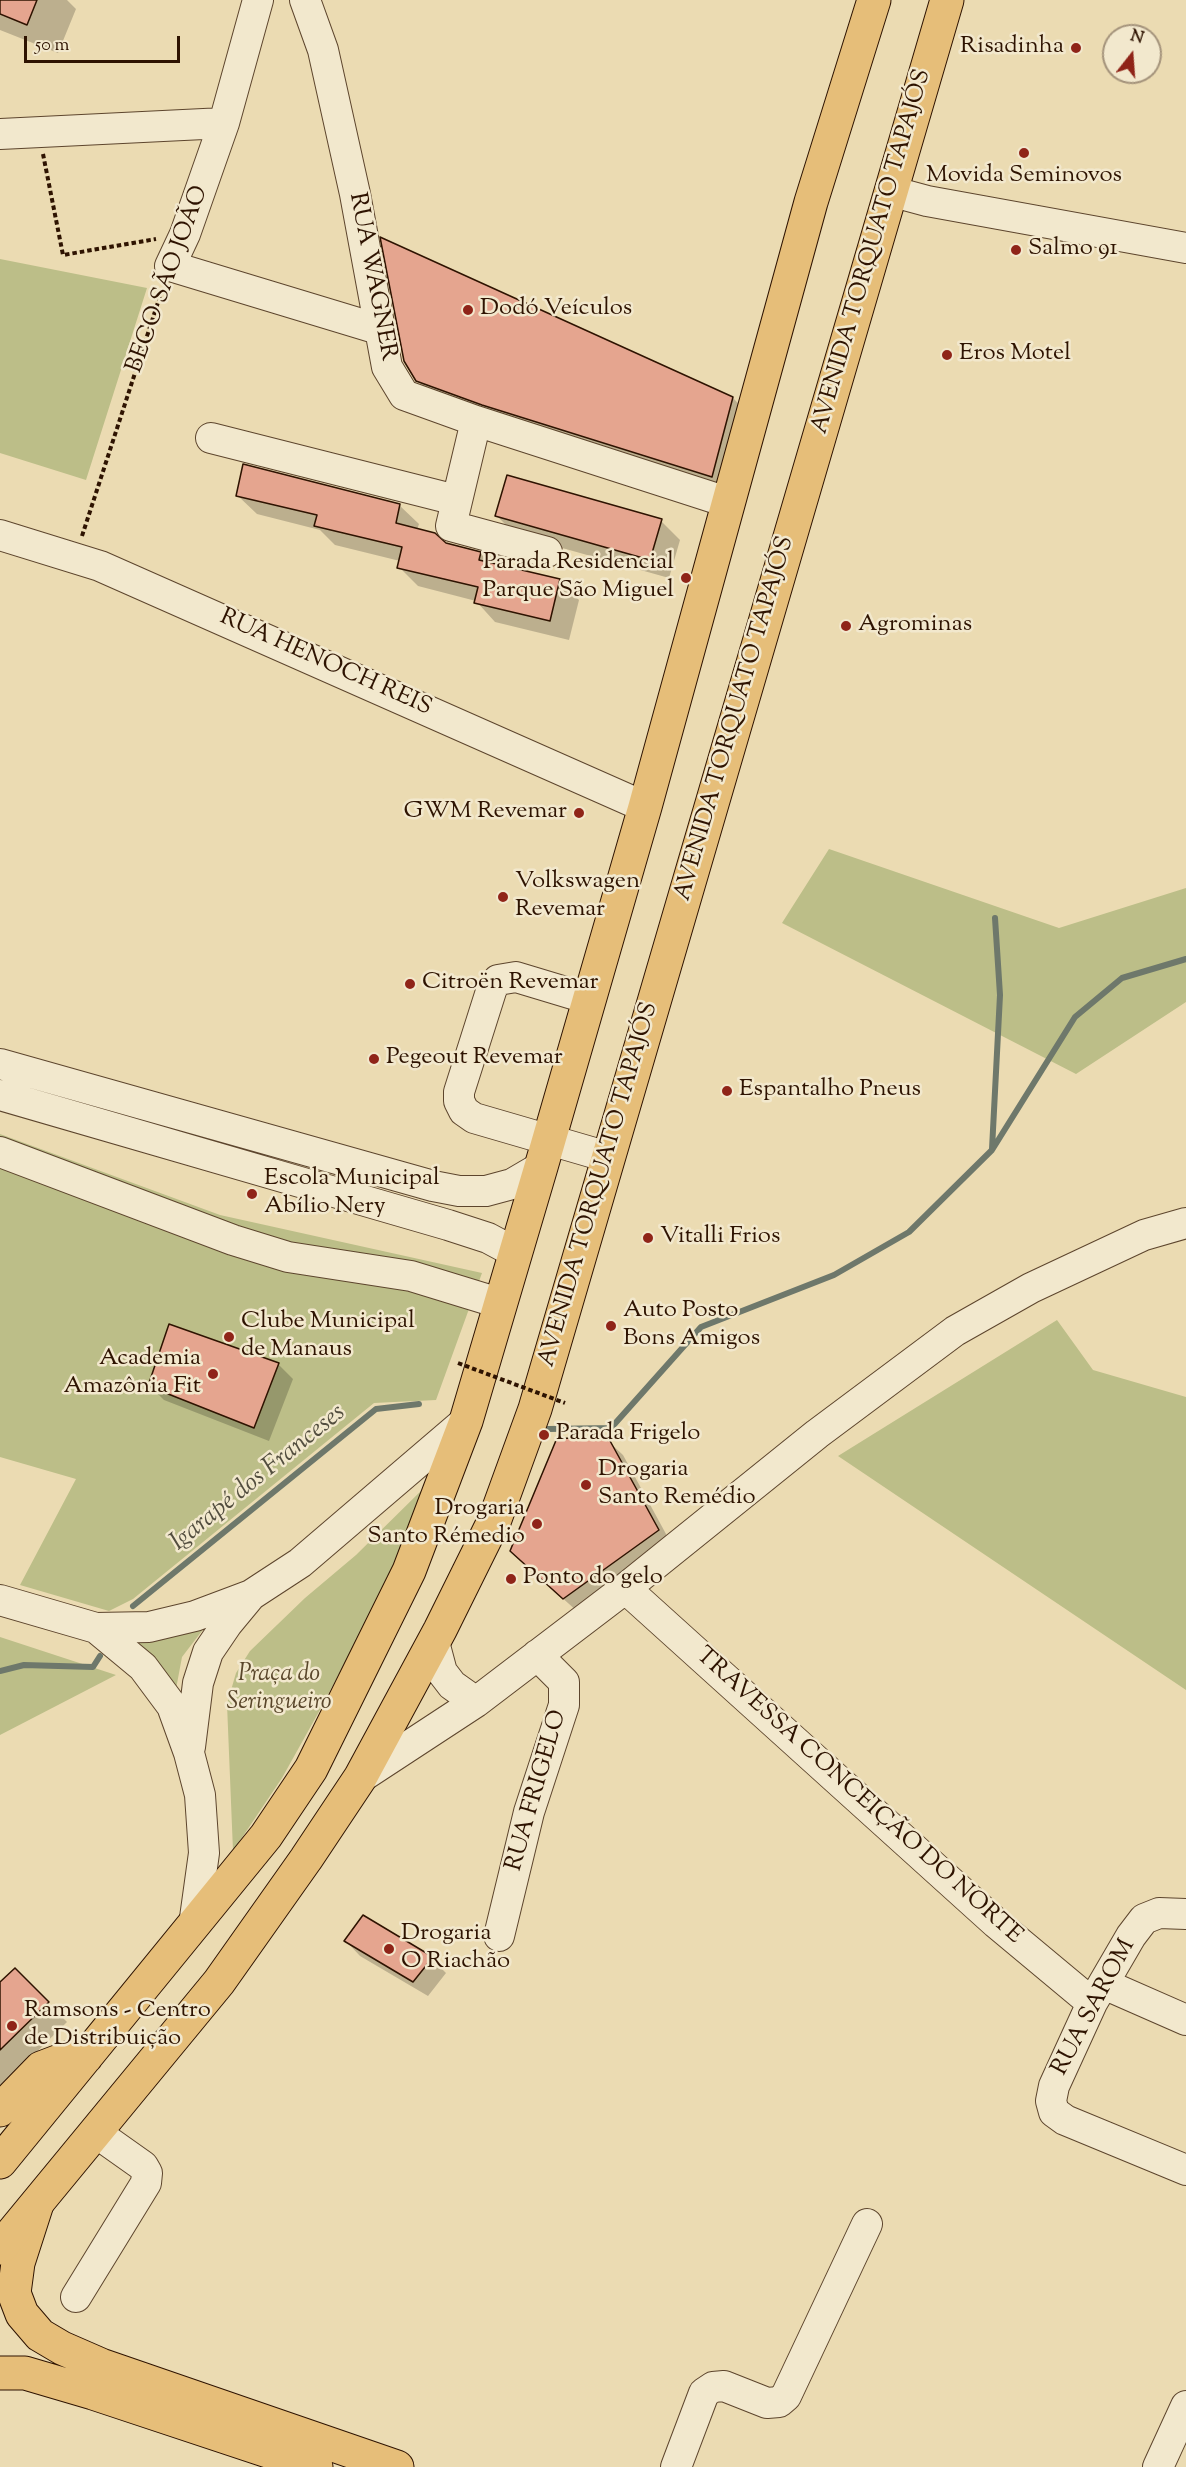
<!DOCTYPE html>
<html>
<head>
<meta charset="utf-8">
<style>
  body { margin:0 }
  #map { position:relative; width:1186px; height:2467px; overflow:hidden; background:#ebdbb2; font-family:"Sorts Mill Goudy",serif }
  canvas { display:block }
  .north { position:absolute; left:1102px; top:24px; width:60px; height:60px; box-sizing:border-box; background:#f2e8cd; border:2px solid #a4937b; border-radius:50%; rotate:17deg; font-size:16px; font-weight:700; line-height:24px; text-align:center; color:#2e1301 }
  .north::after { content:''; display:block; margin:auto; width:21px; height:27px; background:#8f2418; clip-path:polygon(50% 0,100% 100%,50% 72%,0 100%) }
  .scale { position:absolute; left:24px; top:36px; width:156px; height:27px; box-sizing:border-box; border:3px solid #2e1301; border-top:0; padding-left:8px; font-size:18px; line-height:21px; white-space:nowrap; color:#2e1301; -webkit-text-stroke:4px #f2e8cd; paint-order:stroke }
</style>
</head>
<body>
<div id="map">
<canvas width="1186" height="2467"></canvas>
<div class="north">N</div>
<div class="scale">50 m</div>
</div>
<script>
const c = document.querySelector('canvas').getContext('2d');
c.lineJoin = 'round';
function fill(path, color) {
  c.fillStyle = color;
  c.fill(path, 'evenodd');
}
function poly(rows) {
  const path = new Path2D();
  for (const r of rows) {
    path.moveTo(r[0], r[1]);
    for (let i = 2; i < r.length; i += 2) path.lineTo(r[i], r[i + 1]);
  }
  return path;
}
function trace(path, color, width, dash) {
  c.strokeStyle = color;
  c.lineWidth = width;
  c.lineCap = dash ? 'butt' : 'round';
  c.setLineDash(dash || []);
  c.stroke(path);
}
function drawText(font, color, halo, rows, align = 'center') {
  c.font = font + ' "Sorts Mill Goudy",serif';
  c.lineWidth = 5;
  c.setLineDash([]);
  c.textBaseline = 'middle';
  c.strokeStyle = halo;
  c.fillStyle = color;
  for (const [text, x, y, turn = 0] of rows) {
    c.save();
    c.translate(x, y);
    c.rotate((+turn || 0) * Math.PI / 180);
    c.textAlign = isNaN(turn) ? turn : align;
    if (halo) c.strokeText(text, 0, 0);
    c.fillText(text, 0, 0);
    c.restore();
  }
}
const green = poly([
  [0,259,147,288,86,480,0,453],
  [829,849,1059,928,1186,888,1186,1002,1076,1074,782,923],
  [0,1134,220,1215,482,1273,436,1400,374,1403,133,1599,109,1611,20,1585,76,1479,0,1457],
  [1057,1320,1093,1370,1186,1397,1186,1690,838,1456],
  [428,1484,390,1576,321,1708,282,1778,233,1851,227,1704,236,1673,250,1651,305,1598,356,1555],
  [205,1627,182,1657,176,1689,123,1638],
  [0,1637,116,1675,0,1735]
]);
const shadow = poly([
  [0,0,67,0,76,9,58,53,0,30],
  [417,380,733,398,761,427,740,505,445,409],
  [237,495,399,505,419,524,417,530,446,544,480,553,491,564,559,580,579,600,569,640,495,622,476,601,418,586,399,567,400,561,335,545,320,530,257,514],
  [496,515,661,521,680,540,669,578,516,535],
  [278,1364,293,1379,269,1441,164,1400,149,1385],
  [608,1441,623,1455,672,1545,579,1613,526,1565],
  [363,1917,432,1959,446,1973,428,1996,360,1956,346,1941],
  [15,1970,67,2022,0,2088,0,1984]
]);
const stream = poly([
  [992,1149,1000,995,995,918],
  [548,1429,611,1428,701,1327,834,1275,909,1232,992,1150,1075,1017,1122,978,1186,959],
  [133,1606,376,1409,419,1404],
  [0,1671,24,1665,93,1667,100,1656]
]);
const building = poly([
  [0,0,37,0,27,25,0,14,0,0],
  [380,237,733,397,712,477,482,405,416,381,404,361,380,237],
  [243,464,400,504,396,523,435,533,446,543,481,552,479,560,560,579,550,621,474,603,478,587,397,568,402,547,314,526,317,515,236,496,243,464],
  [507,475,662,519,650,560,495,516,507,475],
  [169,1324,279,1363,254,1428,148,1386,169,1324],
  [557,1438,609,1439,659,1530,563,1599,510,1551,557,1438],
  [363,1915,433,1957,413,1982,344,1941,363,1915],
  [15,1968,49,2002,0,2050,0,1982,15,1968]
]);
const path = poly([
  [43,154,63,255,156,239],
  [82,536,162,290]
]);
const minor = poly([
  [258,0,224,123,185,234,170,266,378,329],
  [305,0,323,50,355,194,387,367,404,395,476,421,727,502],
  [0,134,224,123],
  [890,191,927,201,1186,248],
  [476,421,451,526,547,552],
  [211,438,456,500],
  [0,535,100,566,645,807],
  [589,999,516,977,498,980,492,988,459,1092,459,1101,464,1111,474,1118,608,1157],
  [0,1064,433,1186,459,1191,486,1191,512,1184,541,1167],
  [0,1095,448,1225,488,1238,516,1253],
  [0,1152,233,1240,288,1257,411,1276,499,1303],
  [627,1587,635,1597,996,1923,1092,2003],
  [0,1600,96,1628,149,1627,195,1616,251,1595,300,1563,466,1421],
  [96,1628,143,1667,172,1706,189,1753,200,1795,204,1853,194,1925],
  [434,1642,442,1672,452,1685,476,1702],
  [190,1747,198,1683,208,1652,227,1624,251,1595],
  [360,1778,476,1702,627,1587,817,1434,955,1331,1031,1288,1144,1235,1186,1223],
  [1186,1914,1159,1913,1144,1919,1131,1936,1092,2003,1054,2086,1051,2101,1054,2112,1065,2120,1186,2170],
  [499,1936,529,1812,564,1705,564,1682,537,1655],
  [1104,1984,1186,2020],
  [76,2297,146,2183,147,2173,143,2166,95,2132],
  [676,2467,704,2393,713,2387,724,2386,767,2403,779,2402,786,2396,867,2224],
  [1158,2467,1186,2406]
]);
const major = poly([
  [37,2204,18,2263,14,2293,22,2314,40,2335,62,2348,101,2365,397,2467],
  [0,2373,25,2373,93,2393,316,2467]
]);
const highway = poly([
  [0,2110,41,2068,70,2057,86,2057],
  [0,2162,266,1836,311,1769,409,1571,466,1421,541,1167,645,807,811,202,874,0],
  [0,2248,219,1982,306,1859,360,1778,440,1630,495,1519,535,1409,947,0]
]);
const pathBridge = poly([
  [458,1363,565,1403]
]);
const markers = [
  [1076,48,6,"#8f2418"],
  [1024,153,6,"#8f2418"],
  [1016,250,6,"#8f2418"],
  [468,310,6,"#8f2418"],
  [947,355,6,"#8f2418"],
  [686,578,6,"#8f2418"],
  [846,626,6,"#8f2418"],
  [579,813,6,"#8f2418"],
  [503,897,6,"#8f2418"],
  [410,984,6,"#8f2418"],
  [374,1059,6,"#8f2418"],
  [727,1091,6,"#8f2418"],
  [252,1194,6,"#8f2418"],
  [648,1238,6,"#8f2418"],
  [611,1326,6,"#8f2418"],
  [229,1337,6,"#8f2418"],
  [213,1374,6,"#8f2418"],
  [544,1435,6,"#8f2418"],
  [586,1485,6,"#8f2418"],
  [537,1524,6,"#8f2418"],
  [511,1579,6,"#8f2418"],
  [389,1949,6,"#8f2418"],
  [12,2026,6,"#8f2418"]
];
const poiNames = [
  ["Risadinha",1064,48,"right"],
  ["Movida Seminovos",1024,177,"center"],
  ["Salmo 91",1028,250],
  ["Dodó Veículos",480,310],
  ["Eros Motel",959,355],
  ["Parada Residencial",674,564,"right"],
  ["Parque São Miguel",674,592,"right"],
  ["Agrominas",858,626],
  ["GWM Revemar",567,813,"right"],
  ["Volkswagen",515,883],
  ["Revemar",515,911],
  ["Citroën Revemar",422,984],
  ["Pegeout Revemar",386,1059],
  ["Espantalho Pneus",739,1091],
  ["Escola Municipal",264,1180],
  ["Abílio Nery",264,1208],
  ["Vitalli Frios",660,1238],
  ["Auto Posto",623,1312],
  ["Bons Amigos",623,1340],
  ["Clube Municipal",241,1323],
  ["de Manaus",241,1351],
  ["Academia",201,1360,"right"],
  ["Amazônia Fit",201,1388,"right"],
  ["Parada Frigelo",556,1435],
  ["Drogaria",598,1471],
  ["Santo Remédio",598,1499],
  ["Drogaria",525,1510,"right"],
  ["Santo Rémedio",525,1538,"right"],
  ["Ponto do gelo",523,1579],
  ["Drogaria",401,1935],
  ["O Riachão",401,1963],
  ["Ramsons - Centro",24,2012],
  ["de Distribuição",24,2040]
];
const streetNames = [
  ["AVENIDA TORQUATO TAPAJÓS",873,252,-74],
  ["RUA WAGNER",371,277,79],
  ["BECO SÃO JOÃO",169,280,-70],
  ["RUA HENOCH REIS",325,664,24],
  ["AVENIDA TORQUATO TAPAJÓS",736,719,-74],
  ["AVENIDA TORQUATO TAPAJÓS",600,1185,-74],
  ["RUA FRIGELO",538,1791,-74],
  ["TRAVESSA CONCEIÇÃO DO NORTE",858,1797,42],
  ["RUA SAROM",1095,2008,-62]
];
const parkNames = [
  ["Praça do",279,1676],
  ["Seringueiro",279,1704]
];
const waterNames = [
  ["Igarapé dos Franceses",259,1479,-39]
];
fill(green, '#bcbe88');
fill(shadow, '#0003');
trace(stream, '#6e786b', 6);
fill(building, '#e5a58f');
trace(building, '#2e1301', 1.5);
trace(minor, '#5d452d', 32);
trace(major, '#2e1301', 35);
trace(highway, '#2e1301', 35);
trace(path, '#2e1301', 4, [4.5, 3]);
trace(minor, '#f2e8cd', 30);
trace(major, '#e6be79', 33);
trace(highway, '#e6be79', 33);
trace(pathBridge, '#2e1301', 4, [4.5, 3]);
for (const [x, y, r, color] of markers) {
  const dot = new Path2D();
  dot.arc(x, y, r, 0, 2 * Math.PI);
  c.fillStyle = color;
  c.fill(dot);
  trace(dot, '#f2e8cd', 2);
}
drawText('24px', '#2e1301', '#f2e8cd', poiNames, 'left');
drawText('24px', '#2e1301', '#f2e8cd', streetNames);
drawText('italic 24px', '#59462a', '#f2e8cd', parkNames);
drawText('italic 26px', '#534e3f', '#f2e8cd', waterNames);
</script>
</body>
</html>
